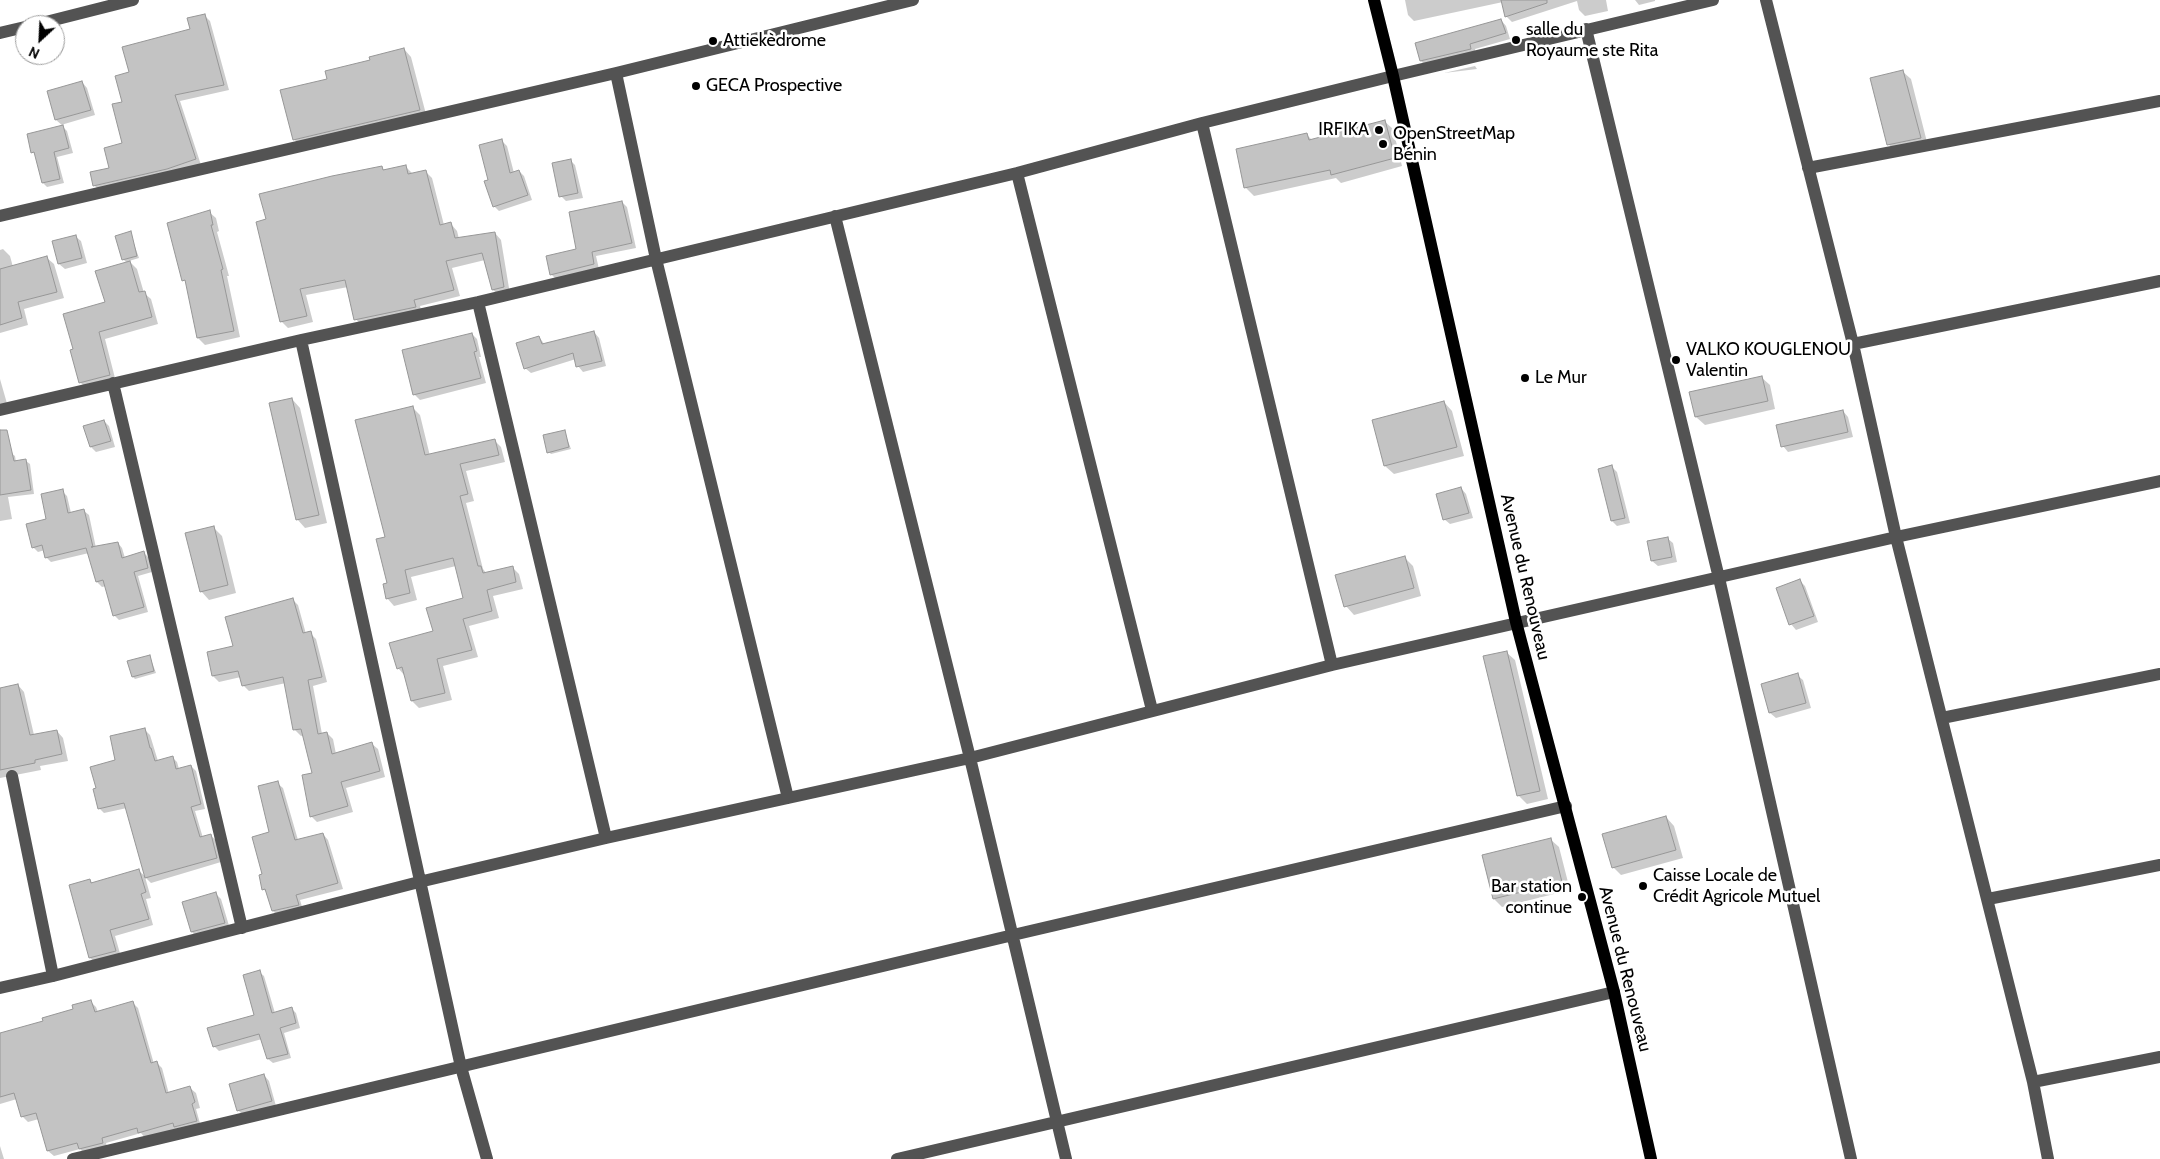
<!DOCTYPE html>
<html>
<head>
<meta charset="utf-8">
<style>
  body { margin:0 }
  #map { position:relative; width:2160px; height:1159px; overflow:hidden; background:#fff; font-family:Cabin,sans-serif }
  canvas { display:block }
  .north { position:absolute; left:15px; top:15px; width:50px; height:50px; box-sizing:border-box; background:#fff; border:1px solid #999; border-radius:50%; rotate:205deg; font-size:14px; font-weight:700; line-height:20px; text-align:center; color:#000 }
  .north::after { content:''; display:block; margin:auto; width:18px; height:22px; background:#000; clip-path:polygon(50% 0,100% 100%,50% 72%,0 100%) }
</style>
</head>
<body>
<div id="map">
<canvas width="2160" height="1159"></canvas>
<div class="north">N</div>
</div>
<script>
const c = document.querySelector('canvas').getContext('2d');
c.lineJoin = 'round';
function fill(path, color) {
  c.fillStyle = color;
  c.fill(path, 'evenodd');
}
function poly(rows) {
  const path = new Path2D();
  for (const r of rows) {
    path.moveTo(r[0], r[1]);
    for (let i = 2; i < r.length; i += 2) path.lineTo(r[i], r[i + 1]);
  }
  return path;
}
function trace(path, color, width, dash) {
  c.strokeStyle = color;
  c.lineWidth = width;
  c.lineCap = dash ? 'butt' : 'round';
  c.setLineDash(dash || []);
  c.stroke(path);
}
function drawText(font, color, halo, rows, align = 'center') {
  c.font = font + ' Cabin,sans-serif';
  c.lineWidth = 5;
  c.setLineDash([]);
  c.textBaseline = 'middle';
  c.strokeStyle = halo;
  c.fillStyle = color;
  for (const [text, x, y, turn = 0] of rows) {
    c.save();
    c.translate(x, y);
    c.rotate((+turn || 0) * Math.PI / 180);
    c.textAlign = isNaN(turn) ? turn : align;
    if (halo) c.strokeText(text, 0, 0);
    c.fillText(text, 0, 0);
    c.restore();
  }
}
const shadow = poly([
  [1405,0,1606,0,1608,11,1585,16,1579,10,1577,1,1512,22,1506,16,1503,2,1414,21,1408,15],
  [1635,0,1655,0,1655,1,1639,5],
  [204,15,210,21,229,90,180,101,201,165,100,191,94,185,110,169,124,144,123,103,130,73,191,30],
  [1501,20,1506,26,1510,39,1475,49,1476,54,1426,66,1421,61],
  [404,49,411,57,427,118,301,147,294,139,328,80],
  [1475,66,1477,69,1444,73],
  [1902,71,1911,79,1928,146,1897,152,1888,144],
  [82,82,87,88,95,115,61,125,67,131,73,153,57,157,64,183,47,187,43,183,36,156,33,152,63,126,56,120],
  [1384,121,1393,129,1402,166,1341,183,1336,178,1254,196,1246,188,1307,135,1312,140],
  [501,140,507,146,514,173,519,171,524,176,532,200,499,211,494,206,490,181],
  [570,160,575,165,583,198,566,201,561,196],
  [406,167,413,174,425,171,432,178,444,225,451,224,457,231,459,239,495,233,501,240,510,294,500,296,493,290,485,260,452,268,460,296,420,306,422,313,362,326,356,319,348,287,306,295,313,322,288,328,281,321,268,220,382,168,385,171],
  [622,202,627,207,636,248,596,256,599,269,556,279,551,274,577,250],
  [209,212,216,218,219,231,217,232,229,276,227,276,240,337,205,345,198,338,187,283,184,280],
  [130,233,139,258,129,261,137,269,144,293,151,299,158,324,105,339,116,382,87,389,80,382,106,303,127,263,123,259],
  [75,236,81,241,87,263,65,269,59,264,53,242],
  [3,249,10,256,13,267,47,258,54,264,64,298,24,309,28,325,0,333,0,250],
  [594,332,599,338,606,366,583,372,578,366,576,359,531,373,525,368,539,337,545,345],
  [472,334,477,339,481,357,479,357,486,383,420,400,414,394],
  [1761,377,1770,385,1775,409,1705,425,1696,417],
  [0,379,8,407,0,409],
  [292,399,300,408,327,523,305,528,297,519],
  [1444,402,1452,411,1464,456,1394,474,1385,466,1373,421],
  [413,408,420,415,430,456,494,440,501,447,505,462,466,471,474,501,466,503,483,569,487,574,512,567,519,574,523,589,493,596,499,618,469,626,478,657,443,666,452,700,419,708,412,701,405,676,398,668,464,599,456,566,411,577,417,600,394,606,387,598,386,538],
  [1843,411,1848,417,1853,437,1788,452,1783,446],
  [104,421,109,426,115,447,96,452,91,447],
  [564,431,571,449,551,454,549,452],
  [11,453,15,456,16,462,26,461,30,464,34,494,8,497,12,519,0,521,0,455],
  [1612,467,1617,472,1630,523,1617,526,1612,521],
  [1461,488,1466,494,1473,518,1450,524,1444,519],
  [62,491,67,496,71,513,84,511,89,515,96,548,118,543,122,548,125,558,144,553,149,558,152,572,138,576,148,612,119,620,114,615,106,586,102,587,97,582,89,553,51,562,46,557,45,550,38,552,33,547],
  [213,527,222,536,236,593,209,600,201,591],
  [1667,538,1673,543,1677,562,1658,566,1652,561],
  [1404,557,1413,566,1421,596,1354,615,1346,606],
  [1799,580,1805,586,1818,622,1796,630,1791,624],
  [292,599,298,605,306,634,310,633,316,639,327,682,313,686,322,734,327,733,333,739,336,754,372,744,378,749,385,777,346,788,353,812,317,822,311,816,313,774,304,735,301,736,295,730,286,683,249,691,243,685,241,677,219,682,213,676,208,653,235,647],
  [1506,652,1515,660,1548,799,1527,804,1518,795],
  [150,657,156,673,135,679,133,677],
  [1797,675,1803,680,1811,708,1776,718,1770,713,1762,685],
  [18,685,24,692,34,735,57,731,63,738,68,761,40,766,41,770,0,778,0,689],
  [145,730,150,735,158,761,172,757,177,762,179,769,191,766,196,771,205,809,195,811,203,838,211,836,216,840,221,862,151,883,145,877,151,898,146,899,153,925,115,936,121,957,96,963,90,958,90,880,93,884,139,871,146,877,127,808,104,813,99,808,117,761],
  [277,783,283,788,298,840,323,834,328,840,343,889,300,900,303,910,278,916,273,911,268,893,263,889],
  [1666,817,1674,826,1683,858,1621,875,1613,867],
  [1550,839,1559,847,1570,890,1502,907,1494,899],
  [216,894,221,899,230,929,197,937,192,932],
  [259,972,264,976,275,1013,291,1008,296,1013,300,1028,284,1033,291,1058,273,1063,268,1059,262,1039,219,1051,214,1046,256,1015],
  [91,1002,96,1007,98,1012,132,1002,138,1008,154,1064,157,1063,162,1068,169,1094,190,1088,196,1093,200,1108,196,1109,201,1127,145,1138,141,1133,106,1143,108,1149,85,1154,80,1149,54,1156,48,1151,39,1119,28,1122,23,1117,17,1099,0,1104,0,1034,44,1022,75,1010],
  [264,1075,269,1081,276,1106,243,1115,238,1110],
  [0,1146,4,1159,0,1159]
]);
const building = poly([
  [1501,0,1547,0,1547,3,1505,17,1501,0],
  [205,14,224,85,175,95,196,159,167,169,93,186,90,172,109,168,104,148,122,143,112,104,122,102,115,76,129,72,122,47,190,29,187,18,205,14],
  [1501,19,1506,33,1470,44,1471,49,1420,61,1415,43,1501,19],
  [404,48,420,110,293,140,280,90,327,79,325,71,370,60,369,57,404,48],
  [1903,70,1921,138,1887,145,1870,78,1903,70],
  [82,81,91,110,55,120,47,91,82,81],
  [1385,120,1395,158,1331,175,1330,170,1244,188,1236,149,1307,133,1309,140,1385,120],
  [63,125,69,148,54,152,60,179,42,183,34,152,31,153,27,134,63,125],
  [502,139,510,173,519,170,528,195,493,207,484,181,488,180,479,145,502,139],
  [571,159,578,193,559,197,552,163,571,159],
  [406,165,408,174,426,170,440,225,451,222,455,238,495,232,504,287,492,290,482,253,446,261,454,290,414,300,416,307,354,320,345,280,300,289,307,316,280,322,256,222,266,219,259,194,332,176,382,166,383,170,406,165],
  [622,201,632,243,592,252,594,264,550,275,546,256,576,249,569,212,622,201],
  [210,210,213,225,211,225,223,269,221,270,234,331,197,338,185,280,182,281,167,223,210,210],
  [131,231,137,256,122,260,115,236,131,231],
  [76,235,82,258,58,264,52,241,76,235],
  [47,256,57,292,18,302,22,318,0,325,0,269,47,256],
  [130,261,139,292,145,291,152,317,99,332,110,375,79,383,70,350,73,349,63,314,105,302,95,271,130,261],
  [594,331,602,361,576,367,573,353,524,369,516,343,539,336,542,344,594,331],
  [472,333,477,351,474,352,481,378,413,395,402,350,472,333],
  [1762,376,1768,401,1695,417,1689,392,1762,376],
  [292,398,319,515,296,520,269,403,292,398],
  [1444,401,1457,447,1384,466,1372,420,1444,401],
  [413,406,425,455,495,439,499,455,460,464,468,494,460,496,478,566,481,566,483,573,513,566,516,582,487,590,492,611,463,619,472,650,437,659,445,693,411,701,402,667,397,669,389,643,433,631,426,608,463,598,453,558,405,570,410,593,386,599,383,584,387,583,376,539,385,537,355,420,413,406],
  [1843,410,1848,432,1781,447,1776,425,1843,410],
  [104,420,111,441,90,447,83,426,104,420],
  [0,430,7,430,14,461,26,459,31,490,0,495,0,430],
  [565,430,569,447,547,453,543,435,565,430],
  [1612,465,1625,518,1611,521,1598,469,1612,465],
  [1461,487,1469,513,1443,520,1436,494,1461,487],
  [63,489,68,513,84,509,93,547,91,547,118,542,122,558,144,551,148,568,134,572,144,607,113,616,103,580,96,582,86,548,45,558,42,545,32,548,26,524,46,519,41,494,63,489],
  [214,526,228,585,200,592,185,533,214,526],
  [1668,537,1672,557,1651,561,1647,541,1668,537],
  [1405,556,1414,588,1344,607,1335,575,1405,556],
  [1800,579,1814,616,1789,625,1776,588,1800,579],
  [293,598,303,633,311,631,322,677,308,680,318,734,327,732,332,754,372,742,380,771,341,782,348,806,310,817,302,775,312,773,301,729,293,730,283,677,242,686,238,671,212,676,207,652,233,646,225,617,293,598],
  [1507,651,1540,791,1517,796,1483,656,1507,651],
  [150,655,154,671,132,677,127,661,150,655],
  [1798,673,1806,703,1769,713,1761,684,1798,673],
  [18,684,30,735,57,730,62,754,35,760,35,763,0,770,0,688,18,684],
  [145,728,150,748,151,748,155,761,173,756,176,769,191,765,201,804,191,807,200,837,211,834,217,858,145,878,124,803,98,809,93,789,96,788,90,767,115,760,110,736,145,728],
  [278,781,295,840,323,833,338,883,296,895,299,905,272,911,265,889,262,890,259,875,262,874,252,837,269,832,258,786,278,781],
  [1666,816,1676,850,1612,868,1602,834,1666,816],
  [1551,838,1562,882,1493,899,1482,855,1551,838],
  [139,869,146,892,141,894,149,919,110,930,116,951,89,958,69,885,90,879,91,883,139,869],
  [216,892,225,923,191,932,182,902,216,892],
  [260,970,272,1013,292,1007,296,1023,280,1028,288,1054,267,1059,259,1034,213,1047,207,1028,254,1015,243,975,260,970],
  [91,1000,95,1012,133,1001,151,1063,157,1061,166,1093,190,1086,195,1102,192,1104,197,1121,174,1127,173,1123,138,1133,137,1128,102,1138,103,1143,79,1149,77,1143,47,1151,36,1113,21,1117,14,1093,0,1097,0,1033,43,1021,42,1018,73,1009,72,1005,91,1000],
  [264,1074,272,1101,237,1111,229,1084,264,1074]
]);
const minor = poly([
  [1766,0,1853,344,1896,537,2033,1082,2048,1159],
  [34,25,133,0],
  [1586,29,1719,578,1851,1159],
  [0,33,25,27],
  [616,73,656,259,788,798],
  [1202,123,1332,665],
  [1808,168,2160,101],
  [1017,173,1152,710],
  [0,216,616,73,913,0],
  [835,216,970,758,1066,1159],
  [478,302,606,838],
  [301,340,461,1067,487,1159],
  [1853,344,2160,281],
  [113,383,242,928],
  [0,410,301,340,478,302,1017,173,1202,123,1393,76,1713,0],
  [1942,718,2160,674],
  [12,776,53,976],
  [1988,899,2160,865],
  [0,988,53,976,419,882,606,838,970,758,1332,665,1896,537,2160,481],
  [2033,1082,2160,1057],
  [73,1159,1013,935,1566,806],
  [897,1159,1614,992]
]);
const major = poly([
  [1374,0,1393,76,1516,622,1614,992,1651,1159]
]);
const markers = [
  [1516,40,5,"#000"],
  [713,41,5,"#000"],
  [696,86,5,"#000"],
  [1379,130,5,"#000"],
  [1383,144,5,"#000"],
  [1676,360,5,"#000"],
  [1525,378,5,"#000"],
  [1643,886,5,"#000"],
  [1582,897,5,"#000"]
];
const poiNames = [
  ["salle du",1526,30],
  ["Royaume ste Rita",1526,51],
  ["Attiekèdrome",723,41],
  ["GECA Prospective",706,86],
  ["IRFIKA",1369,130,"right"],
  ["OpenStreetMap",1393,134],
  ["Bénin",1393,155],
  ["VALKO KOUGLENOU",1686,350],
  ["Valentin",1686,371],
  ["Le Mur",1535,378],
  ["Caisse Locale de",1653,876],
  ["Crédit Agricole Mutuel",1653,897],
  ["Bar station",1572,887,"right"],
  ["continue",1572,908,"right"]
];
const streetNames = [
  ["Avenue du Renouveau",1525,577,77],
  ["Avenue du Renouveau",1625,969,76]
];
fill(shadow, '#0003');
fill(building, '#c3c3c3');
trace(building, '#979797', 1);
trace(minor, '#535353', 12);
trace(major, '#000', 12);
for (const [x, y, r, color] of markers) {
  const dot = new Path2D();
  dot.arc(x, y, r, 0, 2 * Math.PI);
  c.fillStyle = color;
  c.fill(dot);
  trace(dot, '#fff', 2);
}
drawText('18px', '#000', '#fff', poiNames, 'left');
drawText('18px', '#000', '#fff', streetNames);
</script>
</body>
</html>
